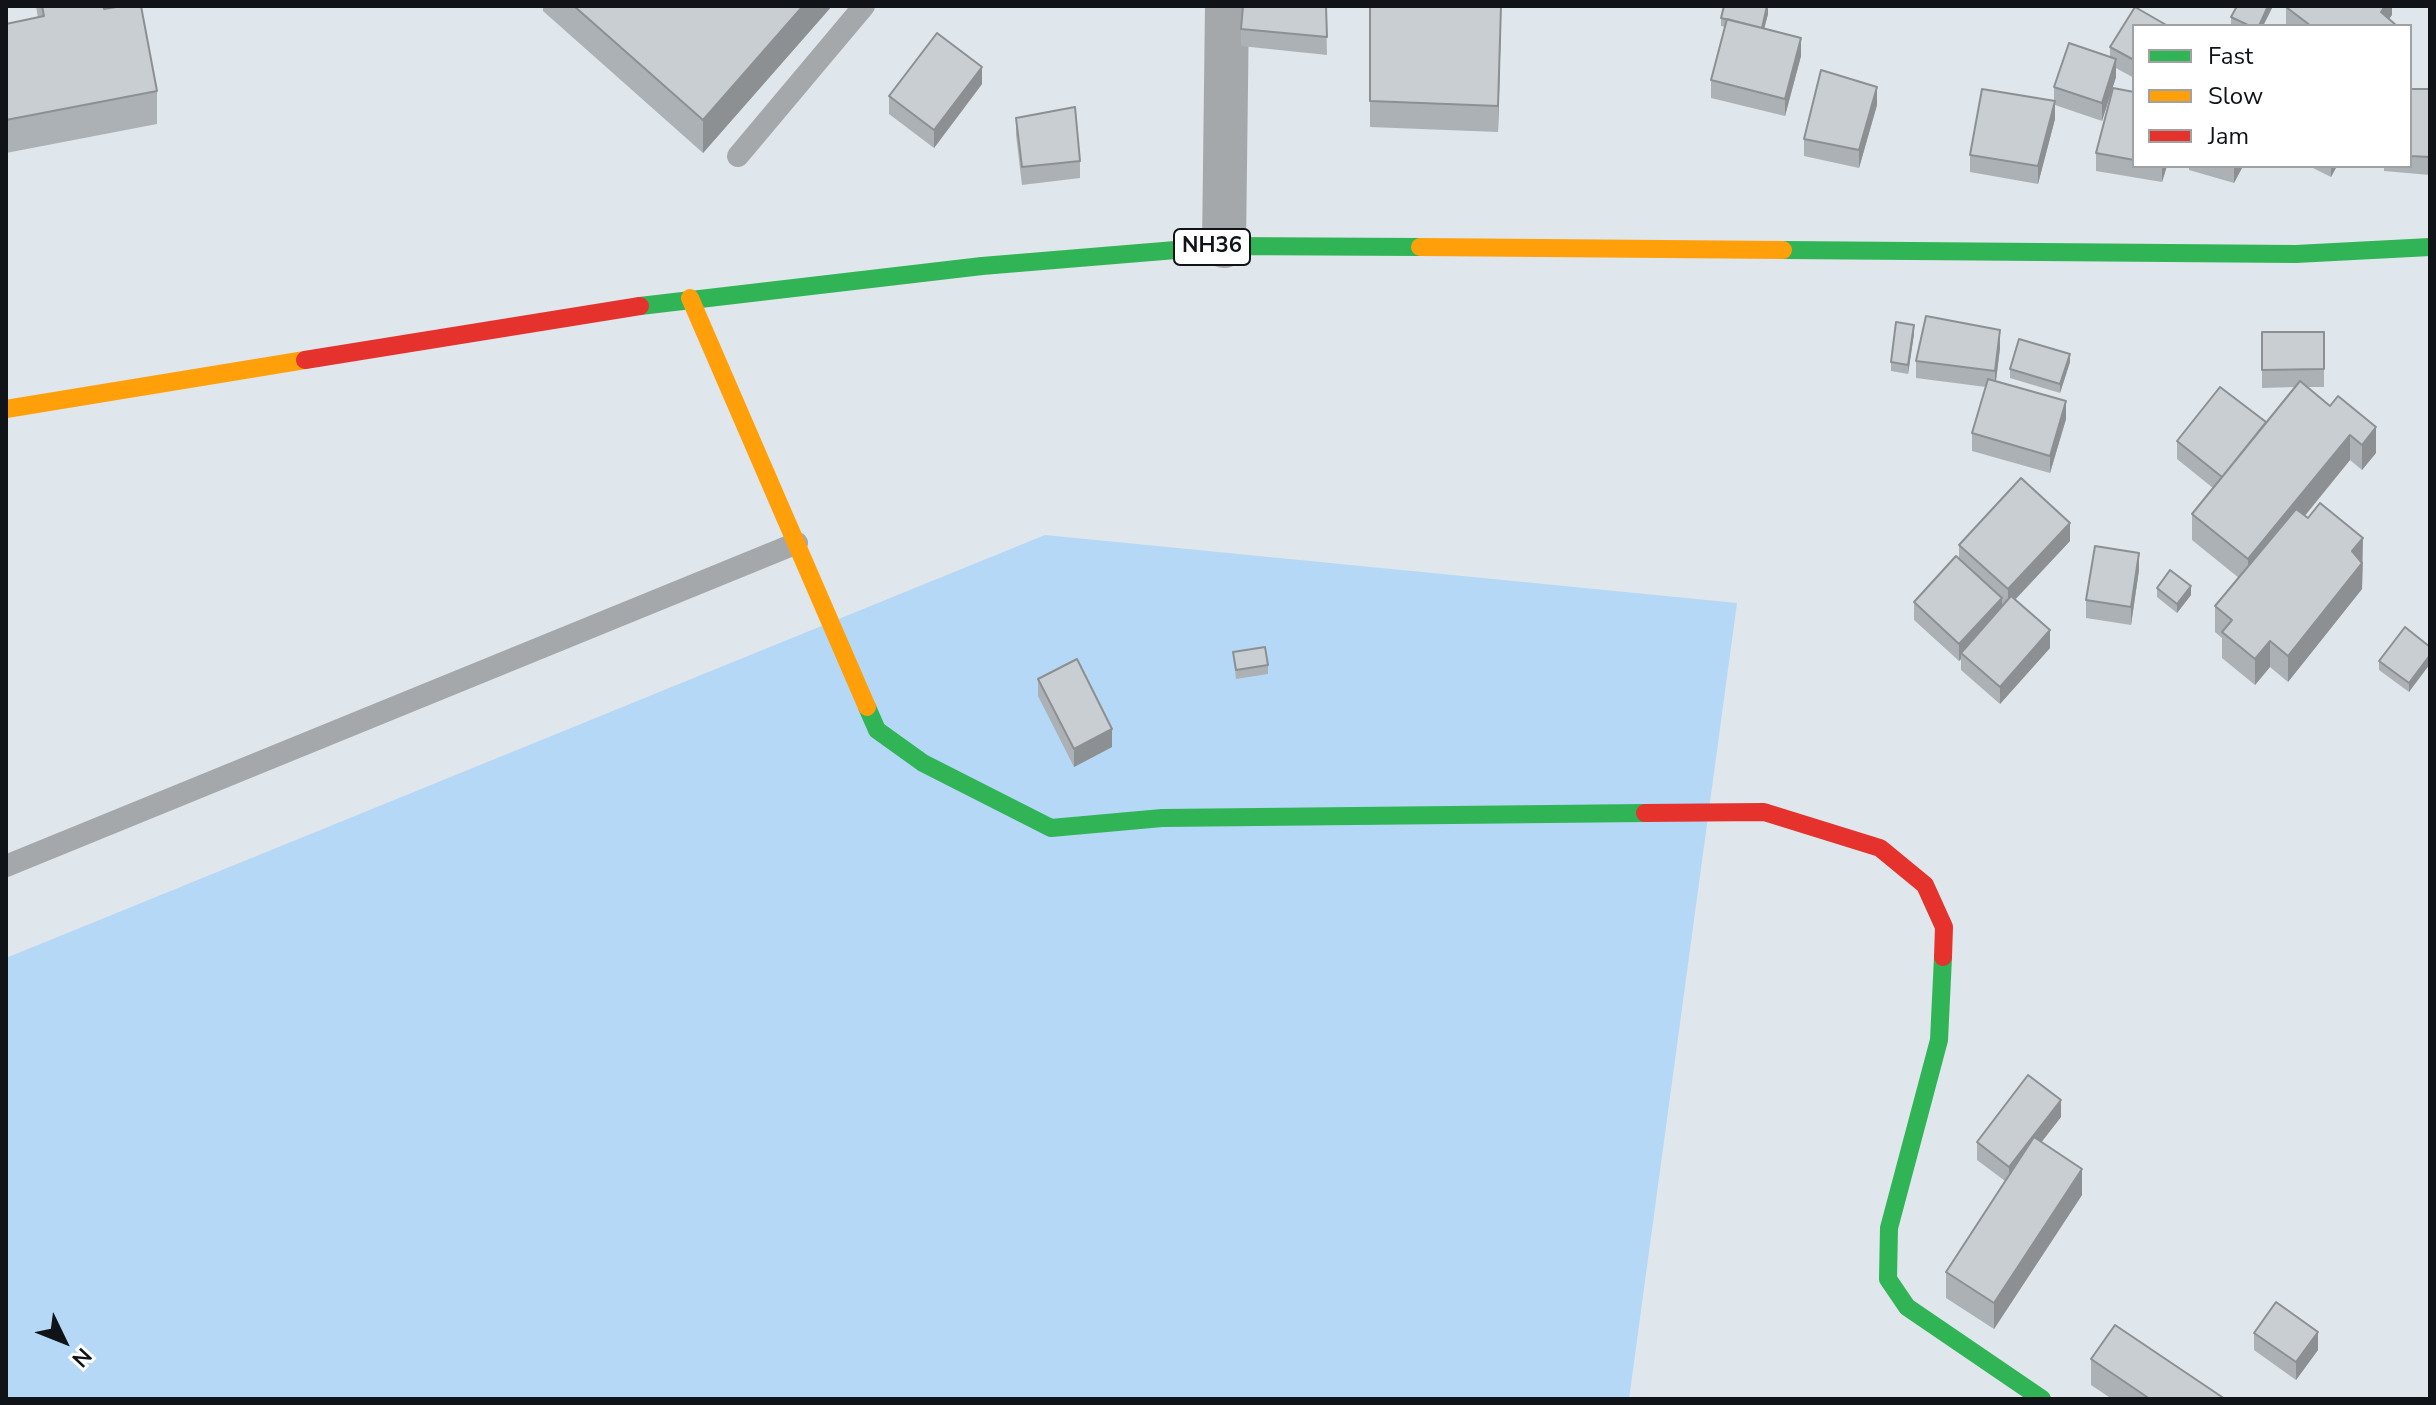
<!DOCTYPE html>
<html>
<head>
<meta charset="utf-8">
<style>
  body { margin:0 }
  #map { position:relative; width:2436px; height:1405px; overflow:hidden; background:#dfe6ec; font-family:"Nunito Sans",sans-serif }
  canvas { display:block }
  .frame { position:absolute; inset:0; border:8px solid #101418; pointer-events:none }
  .legend { position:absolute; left:2132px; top:24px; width:280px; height:144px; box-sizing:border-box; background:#fff; border:2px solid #9fa1a3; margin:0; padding:10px 14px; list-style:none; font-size:24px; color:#101418 }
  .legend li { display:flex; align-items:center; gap:16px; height:40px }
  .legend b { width:40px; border:2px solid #9fa1a3 }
  .north { position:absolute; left:24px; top:1301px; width:80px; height:80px; -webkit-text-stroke:6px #fff; paint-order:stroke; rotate:133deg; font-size:22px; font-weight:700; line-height:32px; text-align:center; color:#101418 }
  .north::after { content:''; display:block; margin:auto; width:28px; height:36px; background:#101418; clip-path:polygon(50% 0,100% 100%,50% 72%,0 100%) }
</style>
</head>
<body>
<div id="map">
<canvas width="2436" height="1405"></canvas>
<div class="frame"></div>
<ul class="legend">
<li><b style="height:10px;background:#30b455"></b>Fast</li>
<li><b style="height:10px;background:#ff9f0a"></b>Slow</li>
<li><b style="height:10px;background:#e5322d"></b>Jam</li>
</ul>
<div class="north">N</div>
</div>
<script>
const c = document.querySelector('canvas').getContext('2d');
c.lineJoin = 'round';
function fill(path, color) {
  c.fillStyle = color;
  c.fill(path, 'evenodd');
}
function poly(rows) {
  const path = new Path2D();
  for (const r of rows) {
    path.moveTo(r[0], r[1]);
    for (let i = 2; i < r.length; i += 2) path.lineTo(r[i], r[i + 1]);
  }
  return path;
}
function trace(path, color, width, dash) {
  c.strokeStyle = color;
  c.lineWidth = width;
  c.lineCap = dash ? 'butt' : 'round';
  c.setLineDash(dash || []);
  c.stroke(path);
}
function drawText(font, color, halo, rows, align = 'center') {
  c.font = font + ' "Nunito Sans",sans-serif';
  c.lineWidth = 6;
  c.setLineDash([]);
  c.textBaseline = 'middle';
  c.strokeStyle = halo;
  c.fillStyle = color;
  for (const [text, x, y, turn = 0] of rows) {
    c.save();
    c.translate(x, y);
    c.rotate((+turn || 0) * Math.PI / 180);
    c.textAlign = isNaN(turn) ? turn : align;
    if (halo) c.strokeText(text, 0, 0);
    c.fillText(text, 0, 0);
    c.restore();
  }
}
const green = poly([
  [1045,535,1737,603,1629,1399,6,1399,6,958]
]);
const lane = poly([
  [738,156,864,6],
  [6,866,797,543]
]);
const street = poly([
  [1224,246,1227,6]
]);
const fast = poly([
  [1783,250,2296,254,2430,247],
  [640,306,982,266,1224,246,1420,247],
  [867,707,877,730,923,763,1051,828,1162,818,1645,813],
  [1943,957,1939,1040,1889,1228,1888,1279,1907,1307,2042,1399]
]);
const slow = poly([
  [1420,247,1783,250],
  [690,298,867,707],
  [6,409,305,360]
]);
const jam = poly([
  [305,360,640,306],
  [1645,813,1764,812,1880,848,1925,885,1944,927,1943,957]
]);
const wall = poly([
  [36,6,103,6,104,9,157,91,157,124,6,153,6,24,38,18],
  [543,6,832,6,703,153,543,11],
  [1326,6,1327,55,1241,46,1241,29],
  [1370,6,1501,21,1498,132,1370,127],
  [2237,6,2273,6,2263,26,2231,26,2231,17],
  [2392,6,2392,15,2389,19,2397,26,2286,25,2286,7],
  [1768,14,1764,29,1801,56,1785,116,1711,98,1711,80,1725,27,1721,26,1721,18],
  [2134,26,2134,78,2116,68,2116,77,2102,121,2055,105,2055,119,2038,184,1970,172,1970,155,2054,101,2054,87,2110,57,2110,47],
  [982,84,934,148,889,114,889,96],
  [2410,89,2430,89,2430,175,2384,171,2384,166,2410,166],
  [2134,92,2134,166,2167,166,2162,182,2096,171,2096,153],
  [1877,105,1859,168,1804,156,1804,139],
  [1016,118,1080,161,1080,178,1022,185,1016,135],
  [2189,166,2243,166,2234,183,2189,170],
  [2309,166,2337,166,2331,177],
  [2262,332,2324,332,2324,387,2308,387,2376,453,2362,470,2350,460,2305,516,2363,564,2362,589,2288,682,2270,667,2255,685,2222,658,2222,638,2215,632,2215,606,2239,578,2192,540,2192,514,2213,488,2177,459,2177,441,2266,424,2295,387,2262,388],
  [1914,334,1908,374,1891,371,1891,362],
  [2000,348,1996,381,2066,419,2050,473,1972,451,1972,433,1986,387,1916,378,1916,361],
  [2070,362,2060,393,2010,378,2010,369],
  [2070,541,2015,600,2050,648,2000,704,1961,670,1961,659,1959,661,1914,620,1914,602,1959,559,1959,545],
  [2139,570,2131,625,2086,618,2086,600],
  [2157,588,2191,595,2177,613,2157,597],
  [2430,647,2409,692,2379,670,2379,661],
  [1233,652,1268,665,1268,674,1236,679],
  [1038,679,1112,747,1074,767,1038,696],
  [2061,1117,2041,1142,2082,1195,1994,1329,1946,1298,1946,1272,2005,1181,1977,1160,1977,1142],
  [2254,1333,2318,1350,2296,1380,2254,1350],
  [2091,1359,2225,1399,2112,1399,2091,1385]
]);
const shadedWall = poly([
  [803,6,832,6,703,153,703,120],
  [1501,6,1501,21,1498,132,1498,106],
  [1768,6,1768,14,1762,37,1762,28],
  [2268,6,2273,6,2263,26,2259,26],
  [2385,6,2392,6,2392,15,2383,26,2381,12],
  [1801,38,1801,56,1785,116,1785,99],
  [2116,59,2116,77,2102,121,2102,103],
  [982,67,982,84,934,148,934,130],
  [1877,87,1877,105,1859,168,1859,150],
  [2055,101,2055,119,2038,184,2038,166],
  [2162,166,2167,166,2162,182],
  [2234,166,2243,166,2234,183],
  [2331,166,2337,166,2331,177],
  [1914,325,1914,334,1908,374,1908,365],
  [2000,330,2000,348,1995,389,1995,371],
  [2070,354,2070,362,2060,393,2060,384],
  [2066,401,2066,419,2050,473,2050,456],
  [2376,427,2376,453,2362,470,2362,445],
  [2350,435,2350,460,2248,585,2248,559],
  [2070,523,2070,541,2008,607,2008,589],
  [2363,538,2362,589,2288,682,2288,656,2352,551],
  [2139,553,2139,570,2131,625,2131,607],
  [2191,586,2191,595,2177,613,2177,604],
  [2002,598,2002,615,1961,653,1961,659,1959,661,1959,644],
  [2050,630,2050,648,2000,704,2000,687],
  [2270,641,2270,667,2255,685,2255,659],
  [2430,655,2430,664,2409,692,2409,683],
  [1112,729,1112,747,1074,767,1074,749],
  [2061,1100,2061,1117,2009,1184,2009,1167],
  [2082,1169,2082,1195,1994,1329,1994,1303],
  [2318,1332,2318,1350,2296,1380,2296,1362]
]);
const building = poly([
  [42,6,103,6,104,9,122,6,141,6,157,91,6,120,6,24,44,16,42,6],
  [574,6,803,6,703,120,574,6],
  [1243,6,1326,6,1327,37,1241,29,1243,6],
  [1370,6,1501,6,1498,106,1370,101,1370,6],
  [1724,6,1767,6,1762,28,1721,18,1724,6],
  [2237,6,2268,6,2259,26,2250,26,2231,17,2237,6],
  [2287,6,2385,6,2381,12,2397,26,2311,26,2286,7,2287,6],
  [2135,7,2168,26,2134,26,2134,60,2110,47,2135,7],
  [1727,19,1801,38,1785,99,1711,80,1727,19],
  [937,33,982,67,934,130,889,96,937,33],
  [2069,43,2116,59,2102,103,2054,87,2069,43],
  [1821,70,1877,87,1859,150,1804,139,1821,70],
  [2113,88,2134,92,2134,160,2096,153,2113,88],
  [1982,89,2055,101,2038,166,1970,155,1982,89],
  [2410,89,2430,89,2430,157,2410,156,2410,89],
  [1075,107,1080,161,1022,167,1016,118,1075,107],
  [1926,316,2000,330,1995,371,1916,361,1926,316],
  [1896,322,1914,325,1908,365,1891,362,1896,322],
  [2262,332,2324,332,2324,369,2262,370,2262,332],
  [2019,339,2070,354,2060,384,2010,369,2019,339],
  [1988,379,2066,401,2050,456,1972,433,1988,379],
  [2300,381,2330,406,2338,396,2376,427,2362,445,2350,435,2248,559,2192,514,2300,381],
  [2220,387,2266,422,2222,477,2177,441,2220,387],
  [2021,478,2070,523,2008,589,1959,545,2021,478],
  [2320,503,2363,538,2352,551,2362,563,2288,656,2270,641,2255,659,2222,632,2232,620,2215,606,2296,509,2308,518,2320,503],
  [2095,546,2139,553,2131,607,2086,600,2095,546],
  [1956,556,2002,598,1959,644,1914,602,1956,556],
  [2170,570,2191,586,2177,604,2157,588,2170,570],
  [2011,596,2050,630,2000,687,1961,653,2011,596],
  [2405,627,2430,647,2430,655,2409,683,2379,661,2405,627],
  [1265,647,1268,665,1236,670,1233,652,1265,647],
  [1077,659,1112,729,1074,749,1038,679,1077,659],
  [2028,1075,2061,1100,2009,1167,1977,1142,2028,1075],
  [2034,1137,2082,1169,1994,1303,1946,1272,2034,1137],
  [2276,1302,2318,1332,2296,1362,2254,1333,2276,1302],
  [2115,1325,2225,1399,2150,1399,2091,1359,2115,1325]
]);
const shields = [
  [1212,247,76]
];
const shieldNames = [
  ["NH36",1212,247]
];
fill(green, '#b5d8f6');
trace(lane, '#a5a8aa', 22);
trace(street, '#a5a8aa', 44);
trace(fast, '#30b455', 18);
trace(slow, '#ff9f0a', 18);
trace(jam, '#e5322d', 18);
fill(wall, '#acb1b5');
fill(shadedWall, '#8c9093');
fill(building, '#c8ced2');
trace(building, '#8c9093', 2);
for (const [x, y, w] of shields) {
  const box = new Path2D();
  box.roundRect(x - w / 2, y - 18, w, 36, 6);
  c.fillStyle = '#fff';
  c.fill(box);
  trace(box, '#101418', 2);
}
drawText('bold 22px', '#101418', null, shieldNames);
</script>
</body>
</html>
